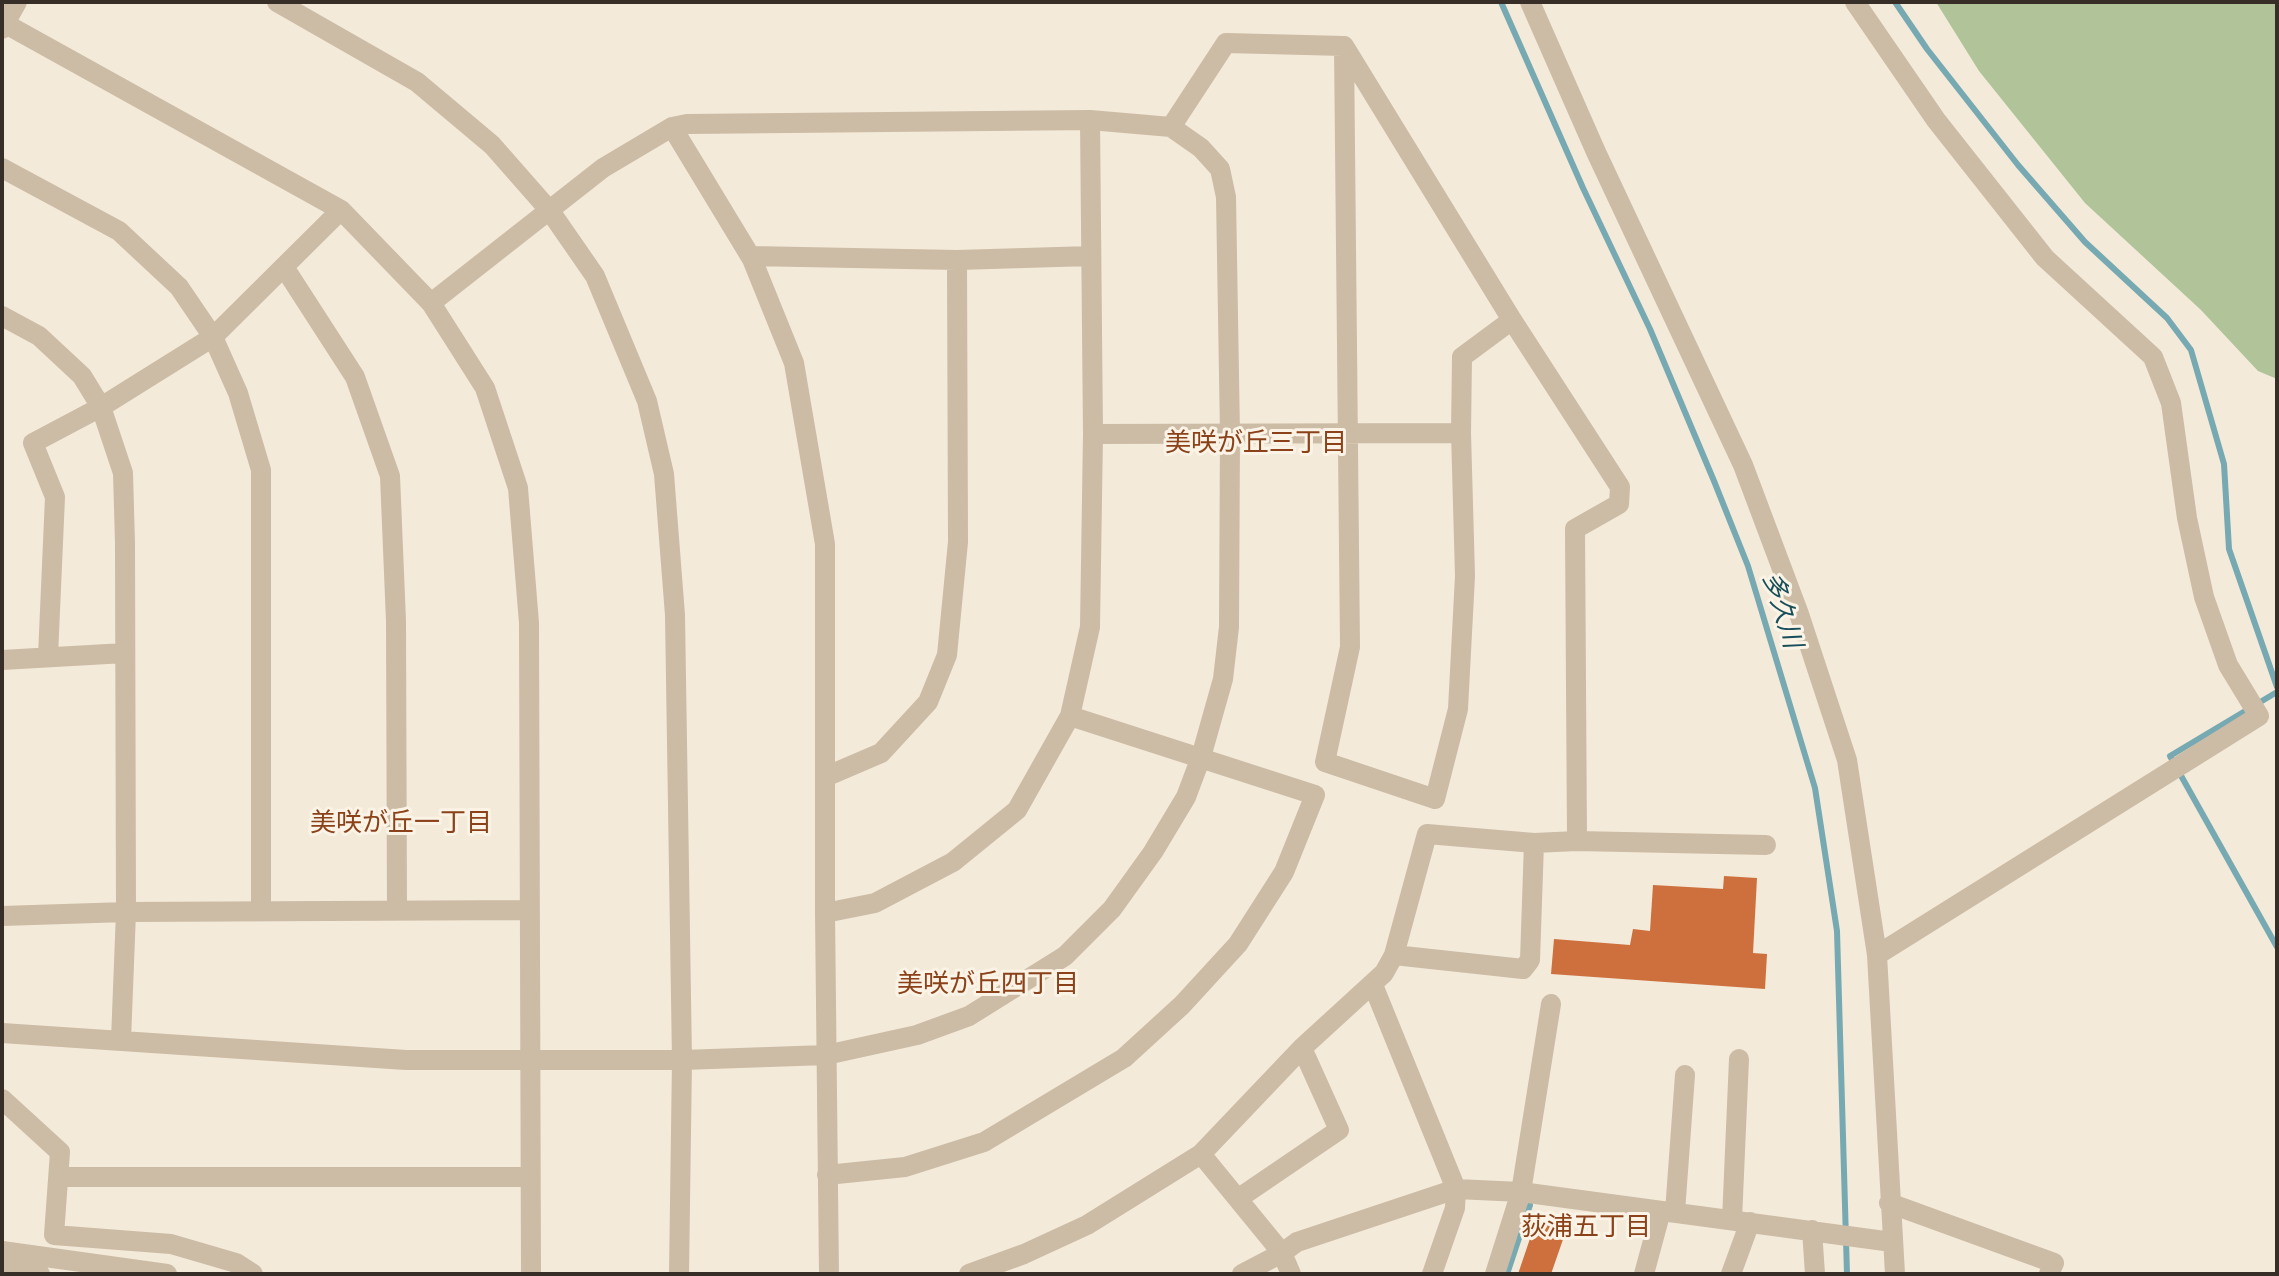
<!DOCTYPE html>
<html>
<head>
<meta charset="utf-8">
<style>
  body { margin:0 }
  #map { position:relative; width:2279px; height:1276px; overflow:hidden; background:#f3ead9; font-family:Mulish,sans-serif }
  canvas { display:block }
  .frame { position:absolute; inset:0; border:4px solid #372e27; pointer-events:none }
</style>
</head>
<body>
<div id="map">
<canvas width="2279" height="1276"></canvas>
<div class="frame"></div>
</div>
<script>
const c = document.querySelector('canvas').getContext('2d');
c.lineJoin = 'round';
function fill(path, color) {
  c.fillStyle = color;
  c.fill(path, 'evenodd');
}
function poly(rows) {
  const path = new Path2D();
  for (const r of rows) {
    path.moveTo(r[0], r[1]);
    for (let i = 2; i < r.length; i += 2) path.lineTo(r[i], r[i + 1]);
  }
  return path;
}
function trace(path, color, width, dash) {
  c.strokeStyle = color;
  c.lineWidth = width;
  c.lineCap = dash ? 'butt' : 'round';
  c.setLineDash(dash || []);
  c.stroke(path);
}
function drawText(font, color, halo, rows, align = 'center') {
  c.font = font + ' Mulish,"Noto Sans JP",sans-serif';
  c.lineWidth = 6;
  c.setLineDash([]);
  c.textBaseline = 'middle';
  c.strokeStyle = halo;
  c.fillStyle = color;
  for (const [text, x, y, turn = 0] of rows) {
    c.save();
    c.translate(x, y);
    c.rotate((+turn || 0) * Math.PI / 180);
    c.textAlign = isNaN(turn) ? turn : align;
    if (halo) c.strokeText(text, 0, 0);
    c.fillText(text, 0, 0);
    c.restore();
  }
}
const green = poly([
  [1936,2,2277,2,2277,379,2258,371,2201,310,2085,203,1979,71]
]);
const stream = poly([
  [1501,2,1583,188,1650,329,1714,481,1748,566,1815,788,1837,931,1847,1274],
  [1895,2,1927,49,2018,165,2085,242,2167,318,2191,350,2224,464,2229,549,2277,687],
  [2277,692,2170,756,2277,947],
  [1507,1274,1530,1205]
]);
const building = poly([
  [1724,876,1757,878,1753,953,1767,954,1765,989,1551,974,1554,939,1630,945,1633,929,1650,931,1653,885,1723,889],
  [1538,1215,1568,1225,1551,1274,1518,1274]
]);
const minor = poly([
  [277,2,417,82,492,145,550,211,595,276,647,401,664,474,675,615,682,1060,679,1274],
  [1530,2,1596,152,1743,465,1799,614,1847,760,1877,955,1895,1274],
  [1855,2,1936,120,2045,258,2153,357,2171,403,2187,518,2204,597,2228,665,2259,716,1877,955],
  [2,22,341,210,431,303,485,388,518,488,529,623,531,1274],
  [2,29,17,2],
  [1344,46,1350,647,1325,762,1435,799,1458,709,1465,576,1461,433,1462,357,1512,320],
  [672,127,752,259,794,363,825,544,825,913,829,1274],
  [1171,127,1226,43,1344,46,1512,320,1620,487,1619,504,1575,529,1577,841],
  [2,168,119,231,179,287,213,337,238,393,261,470,261,911],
  [750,256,957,260,1091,256],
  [284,267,355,377,390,476,396,621,397,910],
  [2,316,39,336,82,376,101,407,123,473,125,543,126,912,121,1040],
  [1093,434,1461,433],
  [48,656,55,497,33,443,101,407,213,337,341,210],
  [2,660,125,653],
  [825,777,881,753,928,702,947,655,958,542,957,260],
  [825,913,875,903,953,862,1017,810,1070,716,1090,627,1093,434,1090,120],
  [2,916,126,912,529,910],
  [1394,955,1523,969,1530,960,1534,843],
  [1373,985,1456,1189,1455,1208,1432,1274],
  [2,1033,406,1060,682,1060,826,1055,917,1035,969,1016,1065,956,1112,909,1153,852,1186,797,1201,757,1223,679,1229,627,1230,434,1226,197,1220,169,1201,148,1171,127,1090,120,687,124,672,127,603,168,431,303],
  [2,1099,60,1152,54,1235,171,1244,236,1263,253,1274],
  [1201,1154,1282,1253,1291,1274],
  [827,1175,905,1167,984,1142,1124,1058,1182,1005,1238,944,1284,872,1315,795,1070,716],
  [59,1177,530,1177],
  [1239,1198,1339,1130,1302,1048],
  [1889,1203,2054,1263,2049,1274],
  [1675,1212,1685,1075],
  [1732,1220,1739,1059],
  [1812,1230,1815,1274],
  [2,1251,167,1274],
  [2,1269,40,1274],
  [969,1274,1024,1254,1087,1225,1201,1154,1302,1048,1384,973,1394,955,1427,834,1534,843,1577,841,1766,845],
  [1242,1274,1282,1253,1297,1242,1456,1189,1521,1192,1892,1242],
  [1495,1274,1521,1192,1551,1004],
  [1644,1274,1661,1211],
  [1731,1274,1750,1222]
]);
const neighbourhoodNames = [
  ["美咲が丘三丁目",1256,443],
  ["美咲が丘一丁目",401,823],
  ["美咲が丘四丁目",988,984],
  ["荻浦五丁目",1586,1227]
];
const waterNames = [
  ["多久川",1782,610,73]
];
fill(green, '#b0c399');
trace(stream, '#77a9b2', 6);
fill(building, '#ce703d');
trace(minor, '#ccbba5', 20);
drawText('26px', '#8b421a', '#faf3e6', neighbourhoodNames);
drawText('italic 26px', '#194f5b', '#faf3e6', waterNames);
</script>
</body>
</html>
